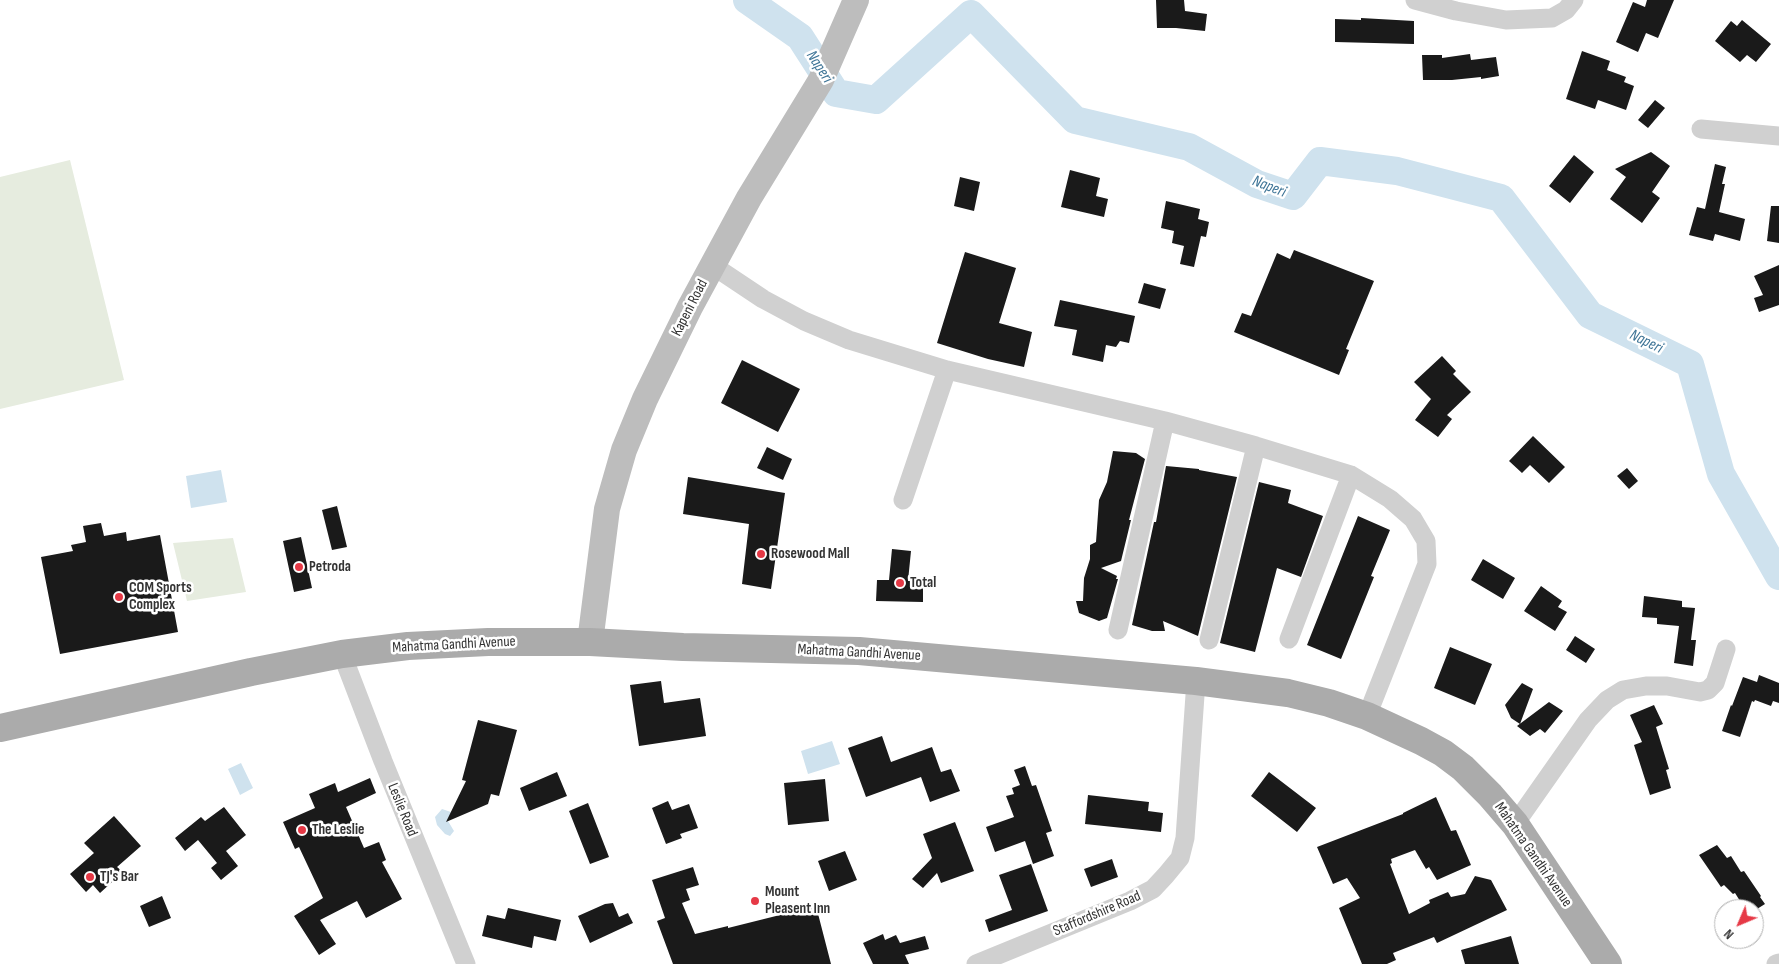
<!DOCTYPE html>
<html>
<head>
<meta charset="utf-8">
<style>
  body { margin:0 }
  #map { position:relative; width:1779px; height:964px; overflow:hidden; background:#fff; font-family:"Sofia Sans Condensed",sans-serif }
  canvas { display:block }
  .north { position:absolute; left:1714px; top:899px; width:50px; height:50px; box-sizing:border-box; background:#fff; border:1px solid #adadad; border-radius:50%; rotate:225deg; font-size:14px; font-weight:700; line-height:20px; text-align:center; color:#333 }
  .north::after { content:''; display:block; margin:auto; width:18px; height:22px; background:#e63946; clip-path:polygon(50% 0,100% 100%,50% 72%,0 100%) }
</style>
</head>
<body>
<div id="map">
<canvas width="1779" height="964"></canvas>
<div class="north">N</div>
</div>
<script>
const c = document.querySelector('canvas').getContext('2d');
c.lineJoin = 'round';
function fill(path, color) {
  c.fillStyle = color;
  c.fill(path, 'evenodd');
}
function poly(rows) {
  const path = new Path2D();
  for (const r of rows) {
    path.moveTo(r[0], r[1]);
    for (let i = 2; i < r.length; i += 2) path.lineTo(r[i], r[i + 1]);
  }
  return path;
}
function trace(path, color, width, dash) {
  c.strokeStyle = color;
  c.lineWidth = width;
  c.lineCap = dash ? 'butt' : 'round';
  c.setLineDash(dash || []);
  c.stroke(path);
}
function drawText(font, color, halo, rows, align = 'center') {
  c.font = font + ' "Sofia Sans Condensed",sans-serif';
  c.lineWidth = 5;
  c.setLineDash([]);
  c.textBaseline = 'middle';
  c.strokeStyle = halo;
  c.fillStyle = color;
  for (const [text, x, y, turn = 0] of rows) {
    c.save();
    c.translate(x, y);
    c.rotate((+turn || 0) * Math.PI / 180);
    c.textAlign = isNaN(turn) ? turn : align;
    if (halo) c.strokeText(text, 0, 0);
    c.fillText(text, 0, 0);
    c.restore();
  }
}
const green = poly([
  [70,160,124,380,0,409,0,177],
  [233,538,246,592,187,601,173,543]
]);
const water = poly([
  [221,470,227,502,191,508,186,476],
  [832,741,840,764,808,774,801,751],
  [241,763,253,788,240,795,228,769],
  [442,809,451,812,448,821,454,831,450,836,445,834,437,825,435,817]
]);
const river = poly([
  [747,0,800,37,836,93,876,100,971,14,1075,120,1189,147,1257,184,1293,196,1320,161,1397,171,1501,198,1590,315,1690,364,1721,474,1779,576]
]);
const building = poly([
  [1156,0,1184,0,1185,11,1207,14,1205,31,1176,28,1157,28],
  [1647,0,1674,0,1658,38,1646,33,1638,52,1616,42,1633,2,1645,7],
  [1361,18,1414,21,1414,44,1335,42,1335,19,1361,20],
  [1742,20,1771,44,1756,62,1747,55,1740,62,1715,41,1731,21,1737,26],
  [1582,51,1610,61,1607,70,1626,77,1624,82,1634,86,1626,110,1598,100,1595,109,1566,99],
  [1470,54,1471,60,1496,57,1499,76,1481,79,1481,77,1452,80,1423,80,1422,55,1442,55,1442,58],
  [1655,100,1665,108,1648,128,1638,120],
  [1651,152,1670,166,1652,192,1660,198,1642,223,1610,199,1626,177,1615,169],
  [1574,155,1594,172,1570,203,1549,186],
  [1715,164,1726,167,1722,184,1725,184,1719,212,1745,219,1740,241,1715,234,1713,241,1689,235,1697,207,1705,209],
  [1070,170,1100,178,1096,196,1108,199,1104,217,1061,207],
  [960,177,980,182,974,211,954,206],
  [1166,201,1200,209,1198,219,1209,222,1206,237,1201,236,1194,267,1180,264,1184,246,1172,243,1174,231,1161,228],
  [1771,206,1779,206,1779,243,1767,241],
  [1294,250,1374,281,1346,349,1349,350,1339,375,1234,332,1242,313,1251,316,1277,253,1290,259],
  [965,252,1016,268,999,323,1032,332,1024,367,988,359,937,343],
  [1779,265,1779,305,1759,312,1754,298,1763,295,1754,276],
  [1144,283,1166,289,1160,309,1138,303],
  [1060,300,1135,316,1129,343,1120,341,1116,347,1106,345,1103,362,1072,355,1077,330,1054,326],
  [1442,356,1456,371,1453,374,1471,392,1447,415,1452,419,1438,437,1415,420,1431,399,1414,382],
  [742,360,800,389,778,432,721,403],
  [1533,436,1565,467,1549,483,1530,465,1522,473,1509,461],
  [767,447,792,459,783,480,757,468],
  [1113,451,1136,453,1145,459,1129,520,1131,520,1121,561,1101,568,1117,576,1116,579,1118,579,1107,618,1099,621,1079,613,1076,601,1083,601,1084,578,1090,559,1090,545,1096,542,1099,500,1107,482],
  [1166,466,1199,469,1199,470,1237,477,1198,636,1163,621,1165,631,1152,631,1132,625,1154,522,1156,522],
  [1627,468,1638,481,1629,489,1617,476],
  [688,477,785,493,771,589,742,584,749,524,683,514],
  [1259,482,1291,490,1288,503,1323,516,1301,577,1277,568,1255,652,1220,643],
  [337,506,347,547,332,550,322,510],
  [1358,516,1390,530,1371,576,1374,577,1341,659,1307,645],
  [101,523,104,536,126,532,127,541,160,535,178,632,60,654,41,557,73,551,71,545,86,542,83,526],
  [301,537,312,588,294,592,283,541],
  [892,549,911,551,908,581,923,581,923,602,876,601,877,580,889,580],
  [1483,559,1515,578,1503,599,1471,580],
  [1541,586,1562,601,1558,607,1567,612,1555,631,1524,611],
  [1644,596,1682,601,1682,607,1695,608,1691,640,1696,640,1693,666,1674,663,1679,626,1657,624,1657,618,1642,617],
  [1575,636,1595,649,1586,663,1566,650],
  [1450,647,1492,664,1475,705,1434,688],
  [1759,675,1779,683,1779,703,1773,701,1771,706,1755,700,1754,702,1752,701,1740,737,1722,731,1731,705,1732,706,1743,677,1757,682],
  [661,681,664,703,700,698,706,736,639,746,630,685],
  [1522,683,1533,689,1520,724,1511,718,1505,705],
  [1549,702,1563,711,1545,733,1540,729,1530,736,1517,726],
  [1654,705,1663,724,1656,727,1669,769,1666,770,1671,788,1650,795,1634,745,1642,742,1630,715],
  [478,720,517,730,499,796,491,794,488,804,446,822,466,781,462,780],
  [882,736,891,762,932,747,941,772,951,769,960,791,930,802,921,777,866,797,848,748],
  [1025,766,1032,786,1036,785,1052,831,1046,833,1054,856,1033,864,1025,841,995,852,986,827,1014,817,1006,796,1014,794,1012,788,1020,785,1014,770],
  [557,772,567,796,529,811,520,788],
  [1269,772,1316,808,1297,832,1251,796],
  [370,778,376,793,346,807,364,848,379,842,386,860,382,862,402,899,366,918,357,901,320,920,336,944,319,955,294,916,323,898,299,847,295,849,283,822,315,808,309,794,335,783,338,792],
  [825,779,829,821,788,825,784,783],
  [1088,795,1149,802,1148,811,1163,813,1161,832,1085,824],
  [1436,797,1451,831,1456,830,1471,865,1437,880,1429,867,1426,869,1415,850,1391,859,1392,863,1390,864,1409,914,1430,903,1429,900,1448,892,1451,897,1465,894,1475,876,1491,880,1507,910,1437,943,1434,937,1393,953,1396,960,1387,964,1362,964,1339,908,1360,898,1347,878,1333,884,1317,847,1403,814,1403,813],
  [668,801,672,810,689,804,698,828,680,834,682,838,666,844,652,808],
  [588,803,609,857,590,864,569,811],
  [224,807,246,835,226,851,238,866,221,880,211,868,217,863,198,840,185,851,175,838,201,817,205,821],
  [114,816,141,846,117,867,123,872,100,893,93,885,86,892,70,874,94,853,84,843],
  [955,822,974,871,941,883,937,873,923,888,912,879,932,858,923,834],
  [1717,845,1727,858,1731,856,1741,872,1744,871,1761,896,1760,897,1765,904,1757,909,1745,909,1735,893,1733,894,1724,885,1721,887,1699,855],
  [845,851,857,880,829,891,818,861],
  [1112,859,1118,877,1091,887,1084,869],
  [1031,864,1048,911,989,932,985,920,1012,910,999,875],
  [693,867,699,885,686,889,690,900,682,903,695,934,728,926,728,928,816,906,831,964,673,964,657,921,665,918,652,880],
  [162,896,171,918,149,927,140,906],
  [613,903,619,917,628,913,633,923,590,943,578,916,605,904],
  [508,908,561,920,556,941,534,936,532,948,482,936,487,915,505,919],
  [883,934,885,940,896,935,900,943,925,936,929,949,905,955,909,964,873,964,863,943],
  [1511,936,1519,964,1465,964,1461,950]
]);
const minor = poly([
  [1415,0,1456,11,1506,20,1552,18,1566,10,1574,0],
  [1701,129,1779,136],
  [712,265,763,299,804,321,849,340,947,370,1165,421,1256,446,1351,475,1390,499,1413,519,1426,541,1427,564,1367,716],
  [903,500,947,370],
  [1118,630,1165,421],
  [1289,639,1351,475],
  [1209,640,1256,446],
  [342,654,383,761,466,964],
  [1515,824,1588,720,1607,700,1623,690,1646,686,1667,686,1700,692,1708,690,1715,683,1726,649],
  [976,964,1130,901,1153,889,1166,875,1180,858,1185,838,1196,681],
  [1776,964,1779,963]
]);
const secondary = poly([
  [590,642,607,509,624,450,645,399,690,307,749,198,821,80,856,0]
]);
const primary = poly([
  [0,728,251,672,342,654,408,646,488,642,590,642,683,647,859,651,1196,681,1288,693,1329,703,1367,716,1421,741,1443,753,1463,768,1490,795,1515,824,1608,964]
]);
const markers = [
  [761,554,5,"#e63946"],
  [299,567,5,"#e63946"],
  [900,583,5,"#e63946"],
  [119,597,5,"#e63946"],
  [302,830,5,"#e63946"],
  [90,877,5,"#e63946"],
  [755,901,5,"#e63946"]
];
const streetNames = [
  ["Kapeni Road",690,308,-63],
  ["Mahatma Gandhi Avenue",454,645,-3],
  ["Mahatma Gandhi Avenue",859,653,3],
  ["Leslie Road",402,810,68],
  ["Mahatma Gandhi Avenue",1533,855,55],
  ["Staffordshire Road",1097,914,-23]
];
const poiNames = [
  ["Rosewood Mall",771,554],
  ["Petroda",309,567],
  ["Total",910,583],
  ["COM Sports",129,588],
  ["Complex",129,605],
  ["The Leslie",312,830],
  ["TJ's Bar",100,877],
  ["Mount",765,892],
  ["Pleasent Inn",765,909]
];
const waterNames = [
  ["Naperi",819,67,57],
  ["Naperi",1269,187,21],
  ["Naperi",1646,342,26]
];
fill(green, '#e6ecdf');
fill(water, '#cfe2ee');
trace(river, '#cfe2ee', 28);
fill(building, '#1a1a1a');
trace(minor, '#d0d0d0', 19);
trace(secondary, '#bdbdbd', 26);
trace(primary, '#ababab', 28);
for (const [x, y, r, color] of markers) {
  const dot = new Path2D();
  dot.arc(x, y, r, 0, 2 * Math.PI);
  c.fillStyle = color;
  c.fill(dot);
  trace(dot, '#fff', 2);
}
drawText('15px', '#333', '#fff', streetNames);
drawText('bold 15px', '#333', '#fff', poiNames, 'left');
drawText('italic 16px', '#3f7597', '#fff', waterNames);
</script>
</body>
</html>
